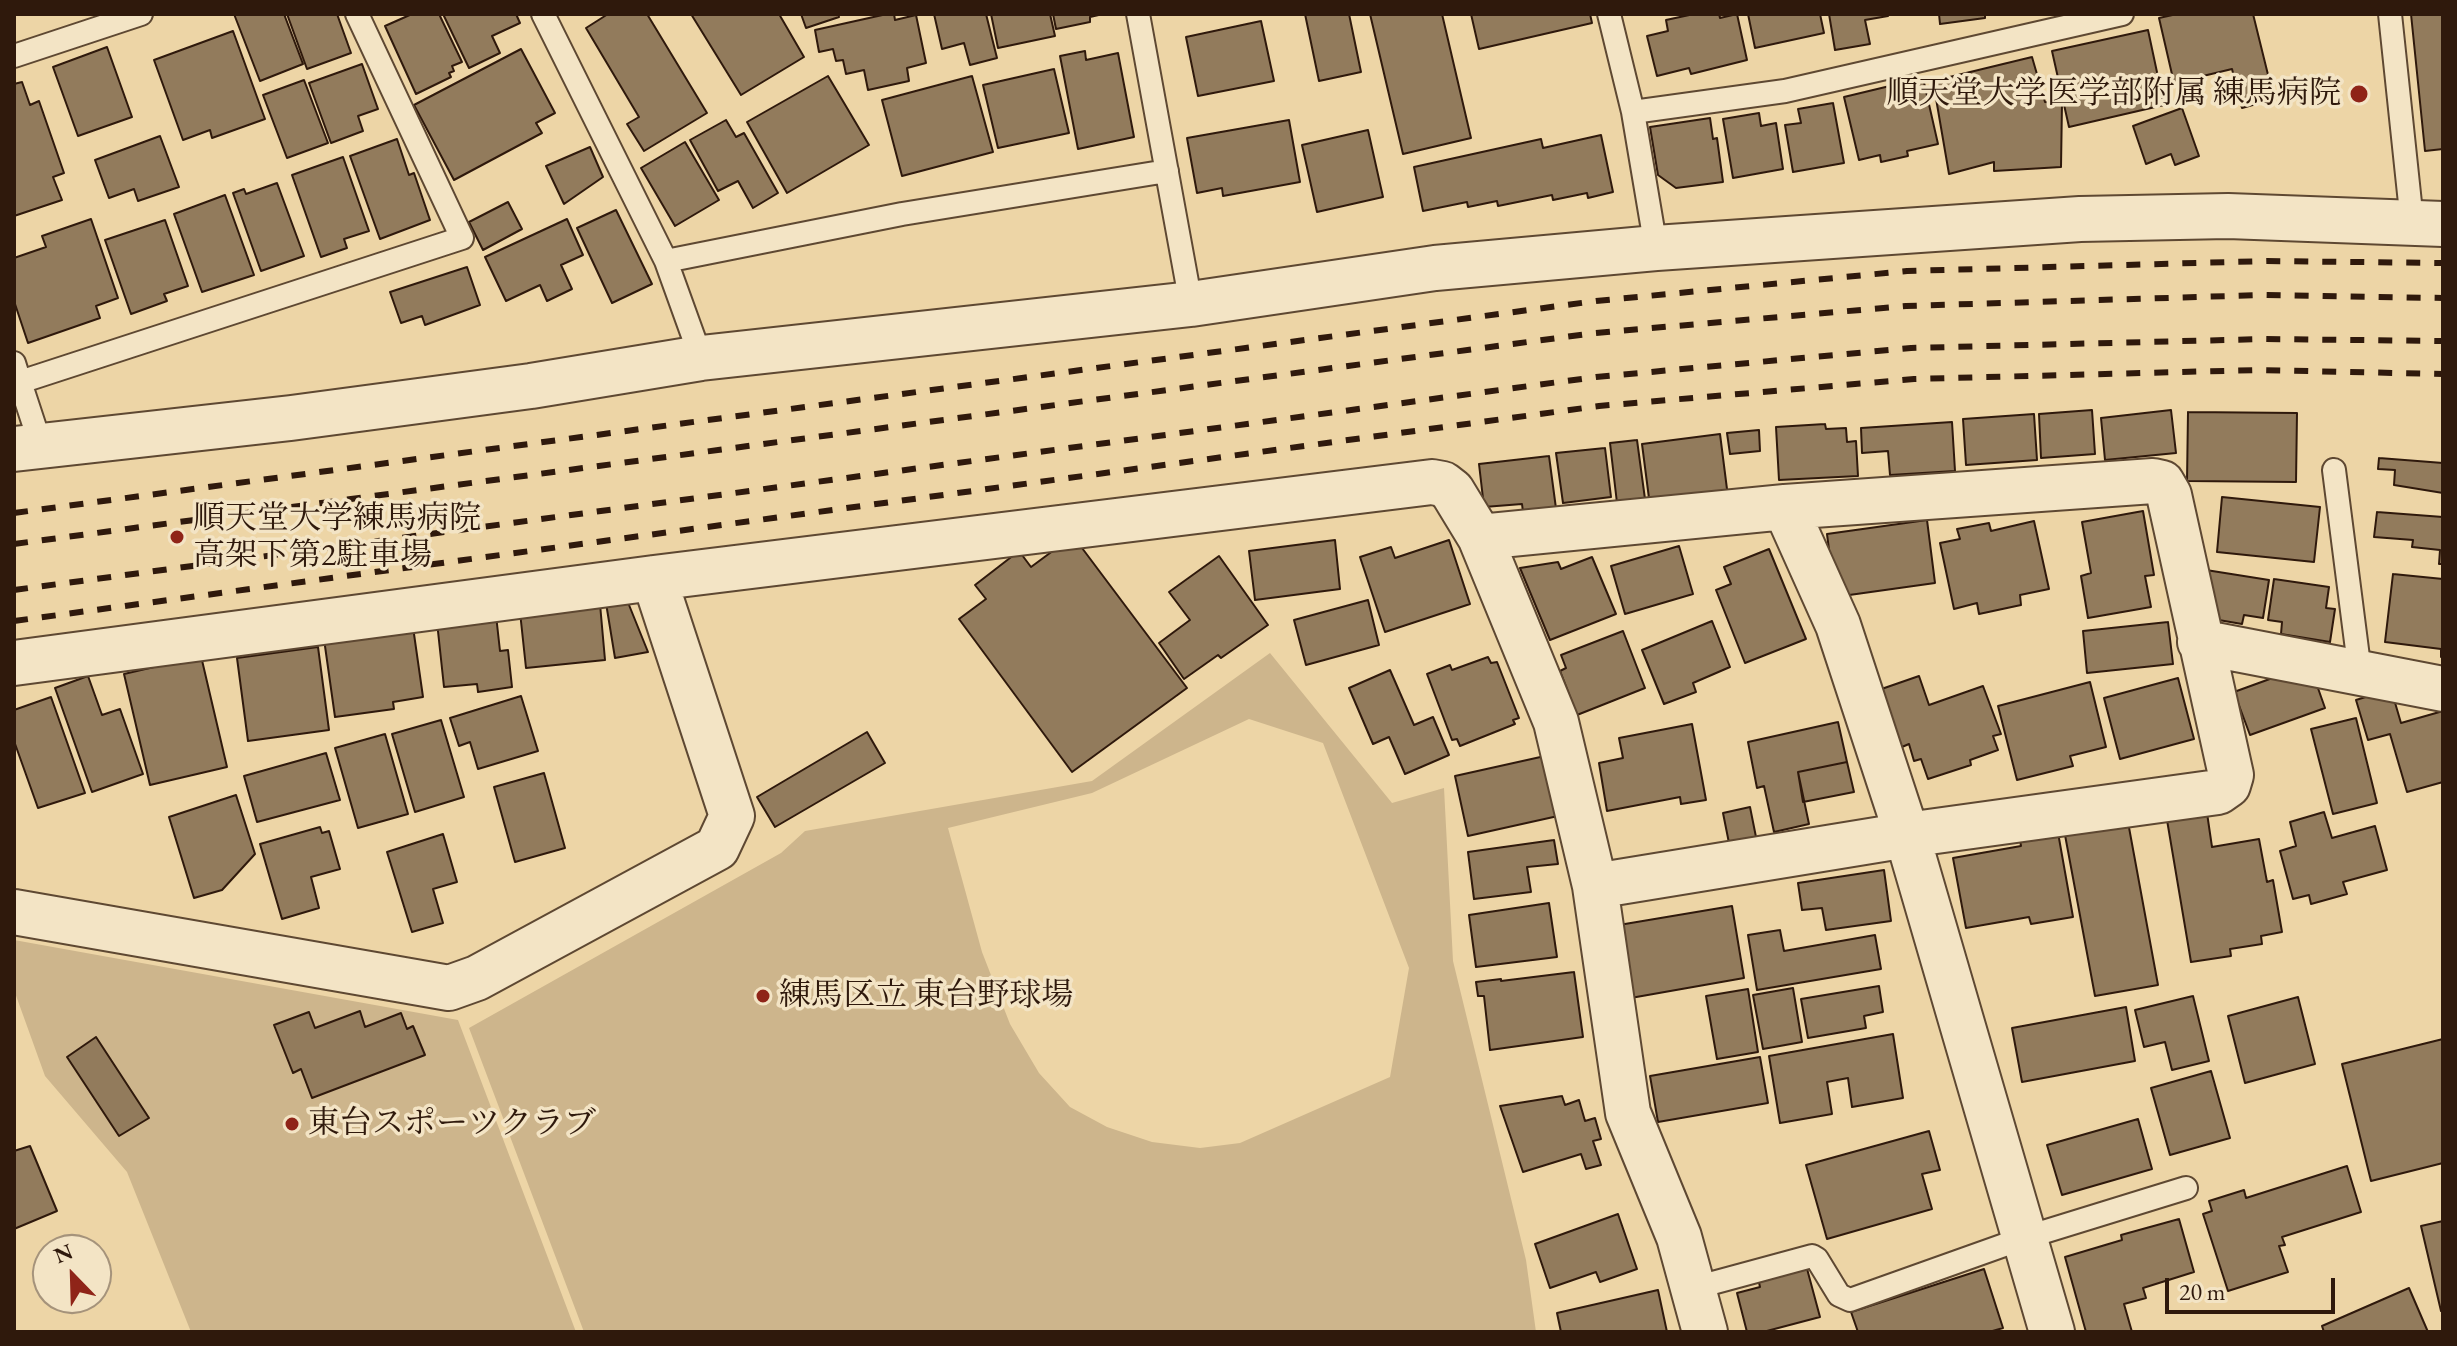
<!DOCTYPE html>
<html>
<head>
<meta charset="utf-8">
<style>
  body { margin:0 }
  #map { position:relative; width:2457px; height:1346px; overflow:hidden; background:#edd5a6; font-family:"EB Garamond",serif }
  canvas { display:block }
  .frame { position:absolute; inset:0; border:16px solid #2f190c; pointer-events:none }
  .north { position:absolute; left:32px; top:1234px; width:80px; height:80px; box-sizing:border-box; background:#f3e4c5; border:2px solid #a5937b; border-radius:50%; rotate:337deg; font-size:22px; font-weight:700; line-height:32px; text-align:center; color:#2f190c }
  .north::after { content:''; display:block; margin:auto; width:28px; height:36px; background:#8f2418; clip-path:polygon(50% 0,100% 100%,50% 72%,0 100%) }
  .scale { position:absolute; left:2165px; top:1278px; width:170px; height:36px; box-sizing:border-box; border:4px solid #2f190c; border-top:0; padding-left:10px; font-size:24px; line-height:28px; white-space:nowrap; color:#2f190c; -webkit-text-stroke:6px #f3e4c5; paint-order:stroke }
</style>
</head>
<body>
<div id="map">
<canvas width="2457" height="1346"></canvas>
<div class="frame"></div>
<div class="north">N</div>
<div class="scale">20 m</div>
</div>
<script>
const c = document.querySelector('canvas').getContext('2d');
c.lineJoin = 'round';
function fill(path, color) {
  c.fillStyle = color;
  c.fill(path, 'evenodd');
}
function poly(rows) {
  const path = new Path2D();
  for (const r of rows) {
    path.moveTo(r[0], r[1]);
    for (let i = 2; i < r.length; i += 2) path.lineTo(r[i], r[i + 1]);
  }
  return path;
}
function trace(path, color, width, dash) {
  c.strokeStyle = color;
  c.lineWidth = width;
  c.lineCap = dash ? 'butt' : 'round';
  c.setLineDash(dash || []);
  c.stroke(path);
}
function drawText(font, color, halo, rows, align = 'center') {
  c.font = font + ' "EB Garamond","Noto Serif JP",serif';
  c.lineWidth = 7;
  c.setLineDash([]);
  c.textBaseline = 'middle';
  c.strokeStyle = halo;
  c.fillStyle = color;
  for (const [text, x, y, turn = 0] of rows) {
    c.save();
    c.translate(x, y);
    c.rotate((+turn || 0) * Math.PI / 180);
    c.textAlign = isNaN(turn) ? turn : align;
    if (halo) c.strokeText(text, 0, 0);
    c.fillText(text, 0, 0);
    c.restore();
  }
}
const green = poly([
  [1270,653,1392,803,1444,788,1453,961,1526,1260,1536,1332,584,1332,469,1028,781,853,805,831,1092,781],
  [1249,719,1323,743,1409,968,1390,1077,1240,1143,1200,1148,1152,1142,1107,1127,1070,1107,1039,1073,1010,1024,982,952,948,828,1092,793],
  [14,940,458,1020,576,1332,191,1332,127,1172,45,1076,14,990]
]);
const building = poly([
  [234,14,284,14,303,64,260,81,234,14],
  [287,14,337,14,351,53,307,69,287,14],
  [412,14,439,14,462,62,452,66,454,71,449,73,451,77,416,94,385,26,412,14],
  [443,14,516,14,520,23,492,36,500,53,469,68,443,14],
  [608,14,647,14,707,113,644,151,627,124,639,117,586,28,608,14],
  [691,14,779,14,804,57,741,95,691,14],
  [801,14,838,14,839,17,806,28,801,14],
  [887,14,894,14,895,20,916,15,926,63,907,68,909,81,868,90,864,70,846,74,843,60,836,61,833,49,819,52,815,30,887,14],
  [934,14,986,14,997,58,970,65,964,43,942,49,934,14],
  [991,14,1050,14,1055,36,998,48,991,14],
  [1053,14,1103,14,1090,17,1090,22,1056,29,1053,14],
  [1305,14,1349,14,1361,72,1319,81,1305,14],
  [1370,14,1442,14,1471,138,1403,154,1370,14],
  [1471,14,1590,14,1592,23,1479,49,1471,14],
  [1694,14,1719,14,1720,18,1737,14,1747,60,1691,74,1689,68,1657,76,1647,36,1668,31,1666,20,1694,14],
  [1748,14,1820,14,1824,33,1755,48,1748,14],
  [1829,14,1888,14,1888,16,1865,20,1870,44,1835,50,1829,14],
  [1939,14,1985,14,1985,18,1940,24,1939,14],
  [2177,14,2253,14,2274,99,2242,108,2232,69,2174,83,2159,18,2177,14],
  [2411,14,2443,14,2443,149,2425,151,2411,14],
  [1261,21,1274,81,1198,96,1186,37,1261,21],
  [2148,30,2164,105,2069,127,2052,51,2148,30],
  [233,31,265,119,212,138,210,130,183,140,154,60,233,31],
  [107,47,132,117,78,136,53,67,107,47],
  [521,49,555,113,536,123,542,133,454,180,414,105,521,49],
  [1085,51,1086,60,1118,53,1134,137,1078,149,1060,56,1085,51],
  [2032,57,2045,102,2062,103,2061,167,1994,171,1994,162,1949,174,1933,81,2032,57],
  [362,64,378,109,358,116,363,131,331,143,309,83,362,64],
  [1054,69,1069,133,998,148,983,85,1054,69],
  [828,76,869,145,787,193,747,122,828,76],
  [972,76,993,152,902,176,882,100,972,76],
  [1923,78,1938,144,1907,151,1908,156,1881,162,1880,155,1859,160,1844,97,1923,78],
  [304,80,328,143,287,158,263,95,304,80],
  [22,82,30,105,39,101,64,173,53,177,62,200,14,216,14,84,22,82],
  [1833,103,1844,163,1793,172,1785,125,1801,123,1798,109,1833,103],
  [2182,108,2199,156,2175,165,2171,154,2146,164,2133,126,2182,108],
  [1759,113,1761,126,1776,123,1783,169,1733,178,1723,119,1759,113],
  [1710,118,1713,139,1717,138,1723,182,1676,188,1658,175,1650,127,1710,118],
  [726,120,736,137,744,133,778,193,753,208,738,181,718,191,690,140,726,120],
  [1289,120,1300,182,1223,196,1222,188,1197,193,1187,138,1289,120],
  [1368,130,1383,197,1317,212,1302,145,1368,130],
  [1601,135,1613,192,1588,198,1587,193,1553,200,1552,195,1498,206,1497,201,1468,207,1467,202,1423,211,1414,167,1541,139,1543,148,1601,135],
  [160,136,179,187,138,201,134,189,109,198,95,160,160,136],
  [397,139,409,175,414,173,430,220,380,239,350,156,397,139],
  [685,142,719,200,675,226,641,168,685,142],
  [590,147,603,177,564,204,546,166,590,147],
  [343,157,369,231,344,239,347,248,321,257,292,175,343,157],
  [277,183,304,256,261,271,233,193,244,189,246,194,277,183],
  [225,195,254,275,202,292,174,214,225,195],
  [508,202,522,229,483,250,469,222,508,202],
  [616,210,652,284,612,303,577,228,616,210],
  [91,219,118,298,96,306,100,318,28,343,14,301,14,258,46,247,42,236,91,219],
  [567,219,583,255,561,265,572,289,547,301,540,285,506,301,485,257,567,219],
  [165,220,188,286,164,294,167,301,131,314,105,240,165,220],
  [467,267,480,305,425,325,422,316,401,323,390,292,467,267],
  [2092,410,2095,454,2041,458,2039,414,2092,410],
  [2171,410,2176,453,2105,460,2101,418,2171,410],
  [2188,412,2297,413,2296,482,2187,481,2188,412],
  [2034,414,2037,460,1966,465,1963,419,2034,414],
  [1952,422,1955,471,1890,475,1888,451,1862,453,1861,428,1952,422],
  [1825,424,1826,429,1846,428,1847,442,1856,441,1858,476,1779,480,1776,427,1825,424],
  [1759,430,1760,451,1730,454,1727,433,1759,430],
  [1720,434,1728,497,1650,506,1642,444,1720,434],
  [1637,440,1645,499,1617,503,1610,443,1637,440],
  [1605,448,1611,497,1563,503,1556,453,1605,448],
  [1549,456,1557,516,1524,520,1522,504,1484,507,1479,464,1549,456],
  [2379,458,2443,463,2443,493,2394,485,2395,470,2378,469,2379,458],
  [2222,497,2320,507,2314,562,2217,552,2222,497],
  [2143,511,2154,575,2145,576,2151,607,2088,618,2081,576,2091,573,2082,522,2143,511],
  [2377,512,2443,517,2443,564,2439,564,2440,550,2412,547,2413,540,2374,537,2377,512],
  [1927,520,1935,583,1835,597,1827,534,1927,520],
  [2034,521,2049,589,2020,595,2021,605,1979,614,1977,603,1954,609,1940,543,1960,539,1957,529,1989,523,1991,531,2034,521],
  [1073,536,1187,688,1072,772,959,619,986,599,975,585,1019,551,1031,567,1073,536],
  [1335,540,1340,589,1255,600,1249,551,1335,540],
  [1449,540,1470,604,1385,632,1360,557,1391,547,1395,558,1449,540],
  [1679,546,1693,594,1625,614,1611,566,1679,546],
  [1769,549,1806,639,1745,663,1716,590,1731,584,1724,567,1769,549],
  [1219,556,1268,625,1221,658,1218,655,1184,679,1159,643,1190,620,1169,592,1219,556],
  [1592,557,1616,614,1550,640,1520,568,1558,562,1561,569,1592,557],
  [2206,570,2269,580,2263,618,2244,615,2242,624,2207,618,2206,570],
  [2393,574,2443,579,2443,657,2441,657,2441,649,2385,642,2393,574],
  [2274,579,2329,587,2326,608,2335,609,2330,642,2281,634,2282,622,2268,620,2274,579],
  [627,600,648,652,615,658,606,603,627,600],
  [1368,600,1379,645,1306,665,1294,620,1368,600],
  [600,604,605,660,526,668,520,612,600,604],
  [496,615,500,651,508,650,512,687,478,692,477,684,444,687,437,622,496,615],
  [1712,621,1730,667,1693,683,1696,692,1664,704,1642,650,1712,621],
  [2168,622,2173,664,2087,673,2083,631,2168,622],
  [413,627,423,697,393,702,394,709,335,717,324,639,413,627],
  [1623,631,1645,688,1577,715,1560,671,1566,668,1561,655,1623,631],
  [318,647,329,730,248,741,237,658,318,647],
  [201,656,227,767,150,785,124,674,201,656],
  [1488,657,1491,663,1497,662,1519,718,1513,720,1515,724,1460,746,1457,739,1452,740,1427,674,1450,665,1452,670,1488,657],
  [1390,670,1414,725,1433,717,1449,755,1405,774,1389,737,1373,744,1349,688,1390,670],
  [2289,672,2313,674,2325,708,2250,735,2234,692,2289,672],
  [88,676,102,715,120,709,143,774,92,792,55,688,88,676],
  [1919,676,1929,705,1983,686,2001,734,1993,736,1998,750,1970,760,1971,765,1928,779,1921,759,1914,761,1909,744,1890,752,1870,693,1919,676],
  [2178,678,2194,739,2120,759,2104,698,2178,678],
  [2090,682,2106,747,2070,756,2073,766,2017,780,1998,706,2090,682],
  [2391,689,2401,723,2443,711,2443,782,2407,792,2390,734,2368,740,2356,700,2391,689],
  [521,696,538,751,478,769,470,742,459,746,450,718,521,696],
  [51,697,85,793,38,808,14,741,14,710,51,697],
  [2356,718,2377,803,2333,814,2311,729,2356,718],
  [441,720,464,797,415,812,392,734,441,720],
  [1838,722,1847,762,1798,772,1809,824,1774,832,1764,786,1757,788,1748,742,1838,722],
  [1692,724,1706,800,1681,804,1680,797,1607,811,1599,763,1623,758,1619,738,1692,724],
  [867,732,885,763,775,827,757,797,867,732],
  [385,734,408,814,358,828,335,748,385,734],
  [326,753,340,800,257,822,244,776,326,753],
  [1545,756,1558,816,1468,836,1455,776,1545,756],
  [1847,762,1854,792,1803,802,1798,772,1847,762],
  [544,773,565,848,515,862,494,787,544,773],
  [236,795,255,854,222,890,194,898,169,817,236,795],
  [1750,807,1759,852,1732,858,1723,813,1750,807],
  [2324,812,2332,838,2375,826,2387,870,2343,882,2347,894,2311,904,2309,895,2293,899,2280,851,2296,846,2290,822,2324,812],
  [2207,813,2212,847,2259,839,2267,882,2273,880,2282,932,2261,936,2262,944,2230,949,2231,956,2191,962,2167,820,2207,813],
  [2128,822,2158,985,2095,996,2065,835,2128,822],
  [320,827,322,833,329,831,340,869,311,877,319,908,282,919,260,844,320,827],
  [2057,827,2073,917,2031,924,2029,917,1966,928,1953,858,2021,846,2019,834,2057,827],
  [443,834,457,882,433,889,443,923,412,932,387,852,443,834],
  [1554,840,1558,864,1527,867,1531,892,1474,899,1468,852,1554,840],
  [1884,870,1891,921,1826,930,1822,908,1802,910,1798,883,1884,870],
  [1549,903,1557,957,1476,967,1469,915,1549,903],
  [1732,906,1744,978,1625,999,1613,926,1732,906],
  [1780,930,1784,951,1875,935,1881,969,1757,990,1748,935,1780,930],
  [1574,972,1583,1037,1490,1050,1484,996,1478,996,1476,982,1501,979,1501,981,1574,972],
  [1879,986,1883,1012,1864,1016,1866,1028,1808,1038,1801,999,1879,986],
  [1793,988,1802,1042,1763,1049,1753,995,1793,988],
  [1748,989,1758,1052,1717,1059,1706,996,1748,989],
  [2193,996,2209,1061,2172,1070,2165,1042,2144,1047,2135,1010,2193,996],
  [2298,997,2315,1064,2245,1083,2228,1016,2298,997],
  [2126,1007,2135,1061,2022,1082,2012,1028,2126,1007],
  [360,1011,365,1027,401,1013,407,1029,413,1026,425,1055,312,1098,301,1069,293,1073,274,1025,309,1012,315,1028,360,1011],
  [1893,1034,1903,1098,1852,1107,1848,1078,1827,1082,1832,1114,1780,1123,1769,1056,1893,1034],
  [96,1037,149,1118,119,1136,67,1057,96,1037],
  [2443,1039,2443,1163,2371,1181,2342,1064,2443,1039],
  [1760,1057,1768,1103,1658,1122,1650,1076,1760,1057],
  [2211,1071,2230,1138,2170,1155,2151,1088,2211,1071],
  [1562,1096,1565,1105,1579,1100,1585,1121,1595,1118,1601,1139,1593,1141,1601,1165,1586,1169,1581,1154,1523,1172,1500,1106,1562,1096],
  [2138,1119,2152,1169,2062,1195,2047,1145,2138,1119],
  [1929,1131,1940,1170,1922,1174,1932,1209,1827,1239,1806,1165,1929,1131],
  [30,1146,57,1211,14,1229,14,1151,30,1146],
  [2347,1166,2361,1212,2282,1237,2285,1245,2279,1246,2288,1272,2228,1291,2203,1214,2212,1211,2209,1201,2244,1190,2246,1198,2347,1166],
  [1618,1214,1637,1269,1600,1282,1596,1272,1550,1288,1535,1244,1618,1214],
  [2179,1219,2194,1272,2143,1288,2146,1298,2124,1304,2132,1332,2086,1332,2065,1257,2122,1240,2121,1235,2179,1219],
  [2443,1221,2443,1310,2441,1311,2421,1226,2443,1221],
  [1806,1265,1820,1317,1763,1332,1747,1332,1737,1293,1760,1287,1758,1278,1806,1265],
  [1984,1269,2003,1328,1989,1332,1858,1332,1851,1312,1984,1269],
  [2409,1288,2428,1332,2324,1332,2322,1326,2409,1288],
  [1658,1290,1667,1332,1561,1332,1557,1313,1658,1290]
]);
const service = poly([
  [543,14,666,261,902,214,1167,171],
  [1138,14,1191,304],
  [1609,14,1633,112,1656,248],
  [2390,14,2412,222],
  [14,56,141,14],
  [1633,112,1785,91,2122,14],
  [666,261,701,358],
  [14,363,20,382,462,238,357,14],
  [20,382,41,446],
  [2334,470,2360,673],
  [1694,1288,1812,1256,1817,1259,1839,1295,1850,1300,2024,1238,2186,1188]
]);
const minor = poly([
  [14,449,291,418,531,386,701,358,1191,304,1435,268,1656,248,2080,219,2228,216,2443,224],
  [1785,507,1838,625,1907,835,2052,1332],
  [1480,537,1785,507,2153,481,2162,483,2169,495,2231,775,2228,785,2218,792,1907,835,1595,886],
  [2200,642,2443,689],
  [14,663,654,578,1432,482,1443,484,1452,491,1480,537,1556,722,1595,886,1628,1113,1679,1237,1705,1332],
  [14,912,449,988,477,978,717,848,732,816,654,578]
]);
const rail = poly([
  [14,513,1596,301,1907,271,2267,261,2443,263],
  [14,544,1595,333,1906,306,2262,295,2443,298],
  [14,590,1596,377,1911,348,2265,339,2443,341],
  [14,621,1599,406,1914,379,2258,370,2443,374]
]);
const markers = [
  [2359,94,10,"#8f2418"],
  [177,537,8,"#8f2418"],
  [763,996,8,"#8f2418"],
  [292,1124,8,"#8f2418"]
];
const poiNames = [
  ["順天堂大学医学部附属 練馬病院",2341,94,"right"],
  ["順天堂大学練馬病院",193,519],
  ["高架下第2駐車場",193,556],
  ["練馬区立 東台野球場",779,996],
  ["東台スポーツクラブ",308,1124]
];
fill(green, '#cdb58c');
fill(building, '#927b5c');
trace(building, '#2f190c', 2);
trace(service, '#5e4832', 26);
trace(minor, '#5e4832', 48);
trace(service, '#f3e4c5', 22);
trace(minor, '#f3e4c5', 44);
trace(rail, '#2f190c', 6, [14, 14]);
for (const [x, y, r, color] of markers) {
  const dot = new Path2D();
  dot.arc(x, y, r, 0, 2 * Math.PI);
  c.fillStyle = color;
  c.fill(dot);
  trace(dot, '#f3e4c5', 3);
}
drawText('32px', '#2f190c', '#f3e4c5', poiNames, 'left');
</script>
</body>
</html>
